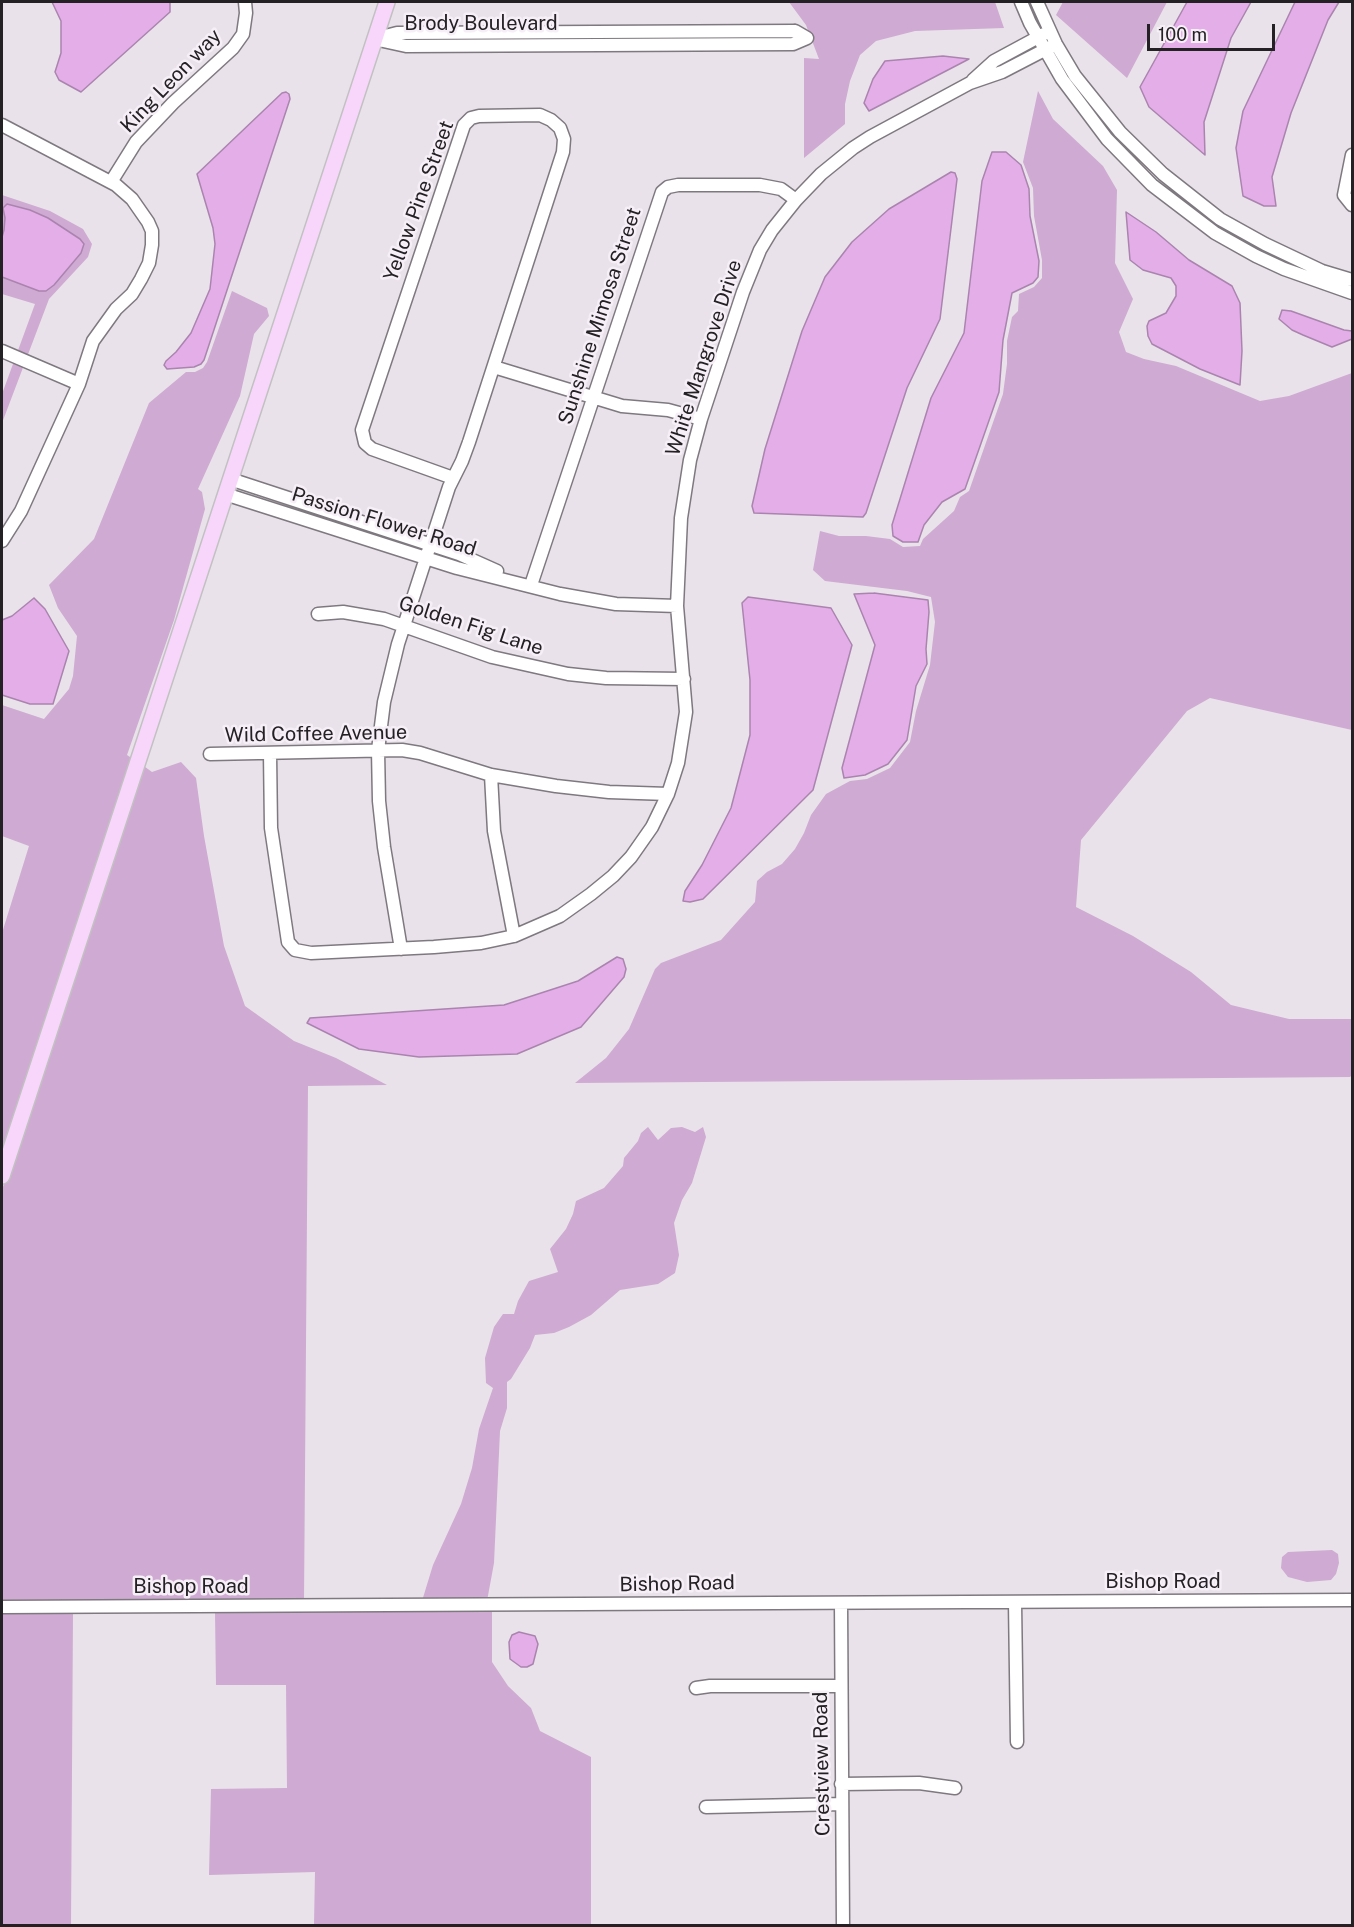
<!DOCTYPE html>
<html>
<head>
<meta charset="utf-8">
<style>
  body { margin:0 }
  #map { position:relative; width:1354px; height:1927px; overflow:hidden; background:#e9e2ea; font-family:"Public Sans",sans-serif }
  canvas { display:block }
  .frame { position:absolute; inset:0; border:3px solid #242124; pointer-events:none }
  .scale { position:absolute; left:1147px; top:24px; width:128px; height:27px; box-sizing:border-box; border:3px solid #242124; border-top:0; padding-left:8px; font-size:18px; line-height:21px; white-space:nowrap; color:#242124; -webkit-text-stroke:4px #f7eff7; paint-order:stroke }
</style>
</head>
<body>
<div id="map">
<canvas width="1354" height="1927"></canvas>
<div class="frame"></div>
<div class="scale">100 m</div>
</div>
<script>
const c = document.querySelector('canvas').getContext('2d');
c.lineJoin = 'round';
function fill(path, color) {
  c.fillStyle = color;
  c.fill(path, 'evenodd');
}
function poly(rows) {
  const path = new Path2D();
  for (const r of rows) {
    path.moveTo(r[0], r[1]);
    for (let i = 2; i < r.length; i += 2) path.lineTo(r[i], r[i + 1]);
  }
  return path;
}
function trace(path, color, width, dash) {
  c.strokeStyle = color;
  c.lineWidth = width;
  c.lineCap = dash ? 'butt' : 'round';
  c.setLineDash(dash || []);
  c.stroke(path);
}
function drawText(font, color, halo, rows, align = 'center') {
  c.font = font + ' "Public Sans",sans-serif';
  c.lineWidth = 5;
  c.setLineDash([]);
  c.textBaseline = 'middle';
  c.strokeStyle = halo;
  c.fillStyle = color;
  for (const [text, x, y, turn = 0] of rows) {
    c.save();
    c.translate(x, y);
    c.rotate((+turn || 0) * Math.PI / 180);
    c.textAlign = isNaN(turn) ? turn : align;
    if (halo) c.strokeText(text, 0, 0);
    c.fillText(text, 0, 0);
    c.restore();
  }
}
const green = poly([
  [789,2,995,2,1004,28,915,31,876,41,860,55,850,81,845,104,845,124,804,158,804,58,819,59,806,25],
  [1063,2,1167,2,1127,78,1056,15],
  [1038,91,1053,119,1103,166,1117,190,1115,263,1133,299,1119,332,1126,352,1144,359,1176,366,1260,401,1289,396,1352,373,1352,730,1210,698,1187,711,1081,840,1076,907,1133,936,1191,972,1231,1005,1289,1019,1352,1019,1352,1075,1350,1077,575,1083,606,1058,629,1029,655,969,661,963,721,940,755,902,757,881,767,872,782,864,795,849,804,833,811,815,826,794,850,781,867,779,890,768,910,742,916,711,930,665,935,622,931,597,907,591,825,581,813,570,820,531,839,536,866,536,890,539,903,547,920,546,923,539,954,511,960,497,969,491,1003,394,1007,364,1007,341,1012,317,1018,311,1019,294,1034,287,1042,278,1042,260,1034,216,1033,188,1023,162],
  [2,195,50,211,83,229,92,244,88,257,49,299,2,423,2,394,35,304,2,294],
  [232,291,267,308,269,316,254,334,240,396,198,489,202,492,205,509,174,620,127,755,133,759,2,1161,2,933,29,846,2,836,2,705,44,719,69,689,73,676,77,636,58,608,49,585,94,539,149,403,186,372,195,372,203,368,207,362],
  [181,762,196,778,204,836,224,946,245,1006,294,1041,336,1058,387,1085,308,1086,304,1601,2,1602,2,1190,141,764,152,772],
  [648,1127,658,1140,671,1128,682,1127,695,1132,703,1127,706,1137,692,1183,682,1200,674,1223,679,1255,675,1273,658,1284,620,1290,591,1315,569,1327,554,1333,535,1335,530,1348,511,1379,507,1382,507,1408,500,1431,494,1563,487,1601,422,1601,433,1565,461,1504,472,1468,479,1429,493,1388,486,1383,485,1358,494,1327,503,1314,514,1314,518,1301,529,1281,558,1272,550,1249,566,1229,573,1214,576,1201,604,1188,623,1166,624,1158,638,1141,641,1133],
  [1332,1550,1338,1554,1339,1563,1336,1574,1331,1580,1307,1582,1288,1577,1281,1568,1282,1557,1288,1552],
  [492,1610,492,1662,508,1686,531,1708,540,1731,591,1757,591,1925,314,1925,315,1872,209,1875,211,1789,287,1788,286,1685,216,1685,215,1612],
  [2,1612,73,1612,71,1925,2,1925]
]);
const water = poly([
  [52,2,170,2,170,12,81,92,59,80,55,72,61,53,61,21,52,2],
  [1187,2,1251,2,1231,38,1204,122,1205,155,1149,107,1140,87,1187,2],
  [1295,2,1339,2,1328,20,1291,113,1272,177,1276,206,1264,206,1243,196,1236,148,1243,111,1295,2],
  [943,56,969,59,869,111,864,103,873,79,885,61,943,56],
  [286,92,289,94,290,99,204,360,201,364,194,367,167,369,164,365,166,361,176,352,191,333,210,289,215,244,213,228,197,174,282,93,286,92],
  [992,152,1006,152,1021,165,1029,189,1030,216,1039,261,1038,277,1033,283,1012,293,1003,340,999,392,965,489,942,502,924,525,918,542,903,542,893,536,892,525,931,398,964,333,982,181,992,152],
  [951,172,955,173,957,179,940,319,907,388,866,513,863,517,754,513,752,506,765,449,802,331,825,277,852,242,889,209,951,172],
  [7,204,30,210,48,218,80,239,84,244,81,253,54,285,46,291,39,291,2,277,2,237,4,230,5,218,3,208,7,204],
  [1126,212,1156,232,1189,260,1232,286,1240,303,1242,351,1240,385,1200,369,1152,344,1148,336,1147,326,1149,321,1166,313,1176,296,1176,286,1171,278,1143,270,1130,260,1126,212],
  [1282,310,1291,311,1344,330,1352,331,1352,339,1332,347,1303,335,1292,330,1279,319,1282,310],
  [874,593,928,600,929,612,926,649,927,664,916,686,907,740,888,764,865,775,844,778,842,768,875,645,854,594,874,593],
  [748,597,831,608,852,645,813,790,703,899,690,902,683,901,685,891,702,865,731,808,750,735,750,680,742,603,748,597],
  [34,598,45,609,69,651,53,704,30,704,2,695,2,620,12,616,34,598],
  [617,957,623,959,626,969,624,977,581,1027,517,1054,419,1057,359,1049,307,1023,310,1018,504,1005,578,981,617,957],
  [519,1632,535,1636,538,1644,533,1664,527,1667,521,1667,510,1659,509,1642,512,1635,519,1632]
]);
const minor = poly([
  [1021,2,1030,23,1062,79,1107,139,1152,185,1215,233,1256,256,1284,269,1352,293],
  [1037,2,1056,44,1075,76,1120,132,1163,174,1220,219,1265,244,1322,271,1352,280],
  [795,31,807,38,793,44,406,46,374,39,397,33,795,31],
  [973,80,994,61,1044,34],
  [2,125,116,185,132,199,148,222,152,231,152,245,149,263,141,279,132,294,116,309,93,341,79,384,21,511,2,541],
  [1352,155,1344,195,1352,205],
  [111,182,136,142,173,103,233,48,243,34,246,13,245,2],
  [2,351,79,384],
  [494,367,622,406,668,410,701,419],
  [230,479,459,554,497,571],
  [225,494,457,568,560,594,616,604,677,606],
  [531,585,662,192,668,187,678,185,760,185,781,189,796,200],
  [318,614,343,612,384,619,492,657,568,674,606,678,684,679],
  [270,753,271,828,288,942,295,950,311,953,434,947,481,943,514,936,560,916,591,894,613,876,631,857,652,827,668,794,678,763,686,712,677,606,681,518,690,460,701,419,743,292,760,250,772,230,796,200,821,174,853,148,870,137,970,83,1002,72,1056,44],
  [210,754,402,750,420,753,491,775,556,786,609,792,668,794],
  [491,775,494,831,514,936],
  [401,949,384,847,379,801,378,750,384,702,398,644,449,487,462,461,469,442,563,152,564,139,560,128,551,120,540,115,479,116,471,118,464,125,362,430,365,443,372,449,453,478],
  [1015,1602,1017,1742],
  [841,1603,843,1926],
  [2,1607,1352,1600],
  [696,1688,710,1686,840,1686],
  [841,1784,919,1783,955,1788],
  [706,1807,842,1804]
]);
const major = poly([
  [2,1176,387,2]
]);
const streetNames = [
  ["Brody Boulevard",481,24],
  ["King Leon way",171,81,-46],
  ["Yellow Pine Street",419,201,-70],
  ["Sunshine Mimosa Street",600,316,-72],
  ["White Mangrove Drive",704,358,-72],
  ["Passion Flower Road",384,522,17],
  ["Golden Fig Lane",471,626,18],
  ["Wild Coffee Avenue",316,734,-1],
  ["Bishop Road",1163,1582],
  ["Bishop Road",677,1584,-1],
  ["Bishop Road",191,1587],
  ["Crestview Road",822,1764,-91]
];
fill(green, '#cfaad2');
fill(water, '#e4aee9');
trace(water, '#aa84ae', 1.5);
trace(minor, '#7e787f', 15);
trace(major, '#c2c1c2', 18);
trace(minor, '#fff', 12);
trace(major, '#f8d6fc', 15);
drawText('20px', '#242124', '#f7eff7', streetNames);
</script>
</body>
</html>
